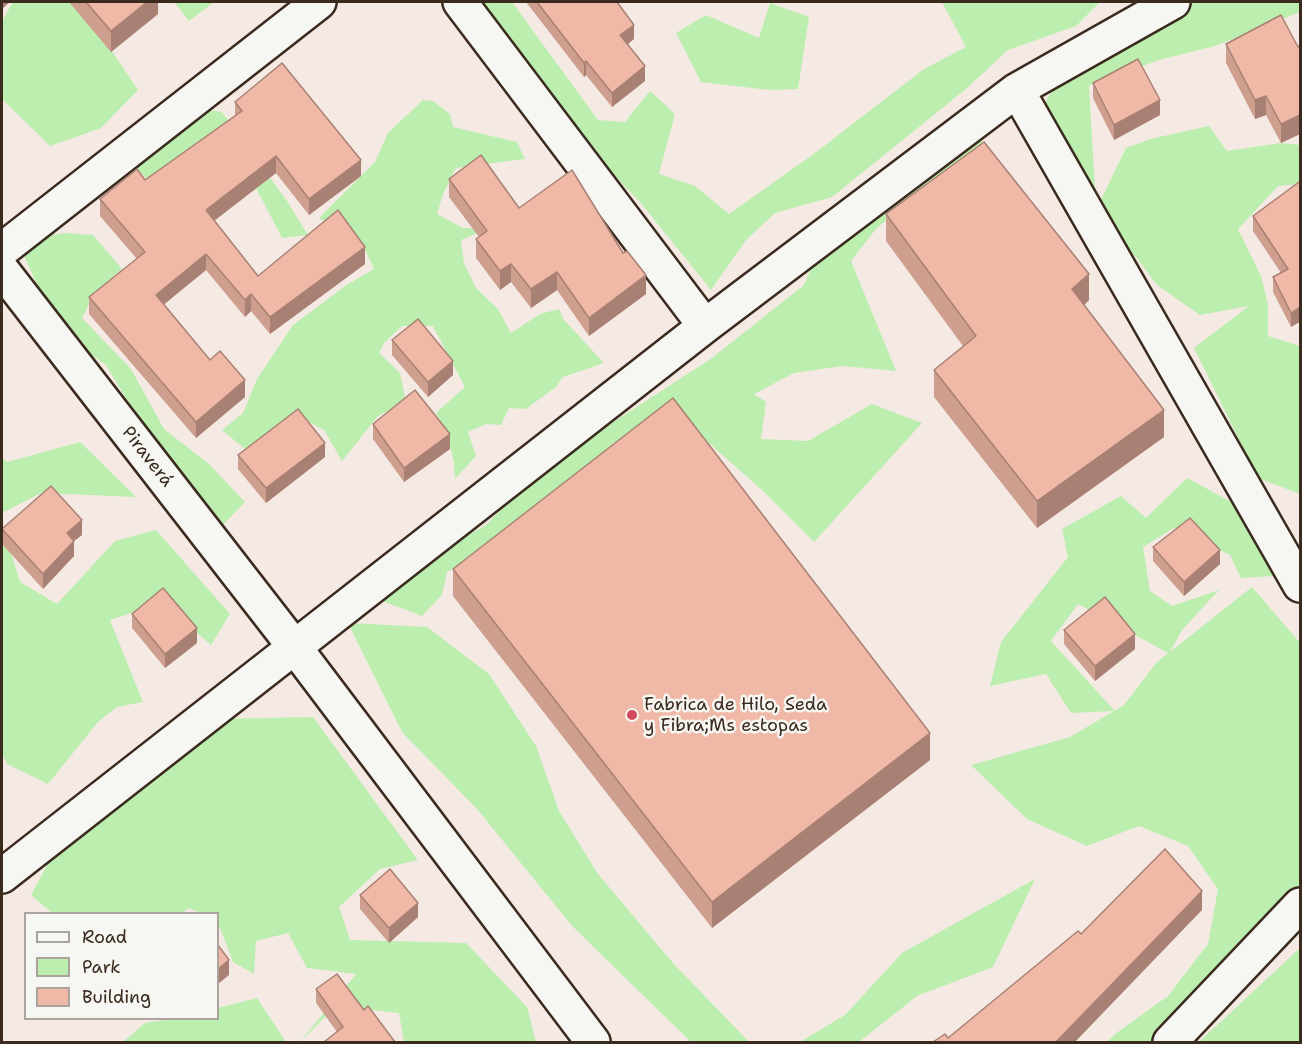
<!DOCTYPE html>
<html>
<head>
<meta charset="utf-8">
<style>
  body { margin:0 }
  #map { position:relative; width:1302px; height:1044px; overflow:hidden; background:#f5eae3; font-family:"Shantell Sans",sans-serif }
  canvas { display:block }
  .frame { position:absolute; inset:0; border:3px solid #3b2a1e; pointer-events:none }
  .legend { position:absolute; left:24px; top:912px; width:195px; height:108px; box-sizing:border-box; background:#f6f6f2; border:2px solid #aba49d; margin:0; padding:8px 10px; list-style:none; font-size:18px; color:#3b2a1e }
  .legend li { display:flex; align-items:center; gap:12px; height:30px }
  .legend b { width:30px; border:2px solid #aba49d }
</style>
</head>
<body>
<div id="map">
<canvas width="1302" height="1044"></canvas>
<div class="frame"></div>
<ul class="legend">
<li><b style="height:8px;background:#f6f6f2"></b>Road</li>
<li><b style="height:16px;background:#bbeeaf"></b>Park</li>
<li><b style="height:16px;background:#f0b8a6"></b>Building</li>
</ul>
</div>
<script>
const c = document.querySelector('canvas').getContext('2d');
c.lineJoin = 'round';
function fill(path, color) {
  c.fillStyle = color;
  c.fill(path, 'evenodd');
}
function poly(rows) {
  const path = new Path2D();
  for (const r of rows) {
    path.moveTo(r[0], r[1]);
    for (let i = 2; i < r.length; i += 2) path.lineTo(r[i], r[i + 1]);
  }
  return path;
}
function trace(path, color, width, dash) {
  c.strokeStyle = color;
  c.lineWidth = width;
  c.lineCap = dash ? 'butt' : 'round';
  c.setLineDash(dash || []);
  c.stroke(path);
}
function drawText(font, color, halo, rows, align = 'center') {
  c.font = font + ' "Shantell Sans",sans-serif';
  c.lineWidth = 5;
  c.setLineDash([]);
  c.textBaseline = 'middle';
  c.strokeStyle = halo;
  c.fillStyle = color;
  for (const [text, x, y, turn = 0] of rows) {
    c.save();
    c.translate(x, y);
    c.rotate((+turn || 0) * Math.PI / 180);
    c.textAlign = isNaN(turn) ? turn : align;
    if (halo) c.strokeText(text, 0, 0);
    c.fillText(text, 0, 0);
    c.restore();
  }
}
const green = poly([
  [13,2,79,2,138,90,101,128,50,146,2,99,2,21],
  [174,2,214,2,189,21],
  [471,2,512,2,598,120,625,122,650,91,675,114,659,174,695,186,729,214,811,156,924,69,966,47,942,2,1100,2,1076,26,1008,50,966,89,832,197,775,213,746,240,711,290,640,202,605,166,560,103,493,30],
  [1185,2,1300,2,1300,12,1215,46,1159,60,1089,86,1095,189,1072,169,1037,115,1067,67],
  [770,3,809,17,798,89,769,90,701,82,676,33,706,15,759,38],
  [423,100,433,101,450,114,453,127,517,142,525,159,456,168,443,194,437,214,463,228,490,228,461,240,464,263,476,288,498,309,511,333,540,314,559,309,564,320,604,363,563,377,556,387,526,409,509,408,501,425,486,424,468,432,476,456,455,479,454,462,446,430,436,413,465,387,433,326,402,326,384,343,379,353,400,373,406,402,378,416,342,461,324,430,299,417,250,453,222,430,243,413,257,379,293,325,345,286,374,269,362,243,319,218,375,162,388,133],
  [202,109,222,112,287,201,308,235,282,238,254,184,167,197,129,162,160,153,117,161],
  [1209,126,1227,151,1281,143,1300,145,1300,184,1278,186,1238,229,1261,276,1268,305,1268,336,1300,346,1300,494,1258,478,1194,348,1249,306,1200,315,1157,285,1137,258,1110,233,1098,206,1126,148,1150,139],
  [968,129,989,147,921,191,876,229,851,261,896,371,843,366,794,373,754,394,766,402,761,439,808,441,872,404,922,423,814,542,763,491,675,413,526,527,447,572,442,595,422,616,377,599,402,587,424,560,486,525,519,491,615,421,712,358,804,285,821,244],
  [64,233,93,235,122,269,95,292,82,318,131,369,164,429,209,464,245,502,215,533,140,422,106,365,58,331,17,240],
  [80,442,136,497,41,493,2,513,2,458,7,462],
  [1187,478,1237,505,1290,575,1241,578,1230,555,1174,528,1143,547,1150,591,1172,606,1219,590,1182,630,1170,652,1252,587,1300,643,1300,905,1264,948,1152,1042,1107,1042,1119,1031,1168,996,1208,944,1218,889,1188,846,1139,826,1087,846,1027,819,971,765,1070,737,1114,711,1071,713,1046,674,990,686,1001,642,1068,557,1062,529,1121,496,1146,518],
  [1078,604,1168,653,1157,662,1124,705,1115,711,1051,641],
  [2,523,20,582,57,604,115,541,156,530,230,614,211,645,163,603,110,620,143,702,117,707,98,722,48,784,7,764,2,754],
  [348,623,427,627,489,674,536,746,559,811,598,874,673,963,749,1042,691,1042,573,927,477,809,402,732],
  [313,717,418,860,380,869,339,907,350,940,466,943,527,1007,536,1042,404,1042,399,1013,336,1006,300,1042,356,974,307,968,288,933,256,941,254,974,233,962,218,923,218,914,202,913,188,908,181,914,52,913,31,895,70,823,155,778,219,719],
  [1035,879,993,967,917,996,859,1042,800,1042,845,1015,902,953],
  [1300,948,1300,1042,1195,1042,1200,1041],
  [257,998,286,1042,123,1042,145,1023,172,1019,218,1018,218,1008]
]);
const minor = poly([
  [460,2,705,326],
  [1017,90,1300,585],
  [2,250,319,2],
  [2,270,293,645,593,1042],
  [2,876,705,326,1017,90,1173,2],
  [1170,1042,1300,905]
]);
const wall = poly([
  [69,2,158,2,158,14,111,52],
  [526,2,617,2,634,39,628,44,645,81,612,107,586,75,584,77],
  [1226,44,1298,47,1300,45,1300,134,1281,143,1266,115,1255,119,1226,63],
  [1093,83,1160,115,1114,140,1093,98],
  [235,102,361,176,309,215,276,173,214,221,258,276,365,264,270,334,251,311,245,317,206,270,164,304,210,360,245,397,196,438,89,314,89,297,137,259,100,216,100,199,145,180,235,115],
  [449,179,519,208,646,294,589,336,557,290,531,308,511,282,500,290,476,258,476,239,479,237,449,197],
  [1299,182,1291,327,1273,292,1273,277,1281,273,1253,231,1253,216],
  [886,214,1089,300,1084,305,1164,437,1037,528,934,397,934,370,963,346,886,241],
  [392,340,453,375,428,397,392,355],
  [373,424,450,449,404,482,373,439],
  [238,455,325,457,266,503,238,469],
  [2,529,82,535,74,541,74,556,43,589,2,544],
  [1153,547,1220,564,1184,596,1153,561],
  [453,569,930,760,712,928,453,596],
  [132,614,197,643,165,668,132,628],
  [1064,630,1135,649,1095,681,1064,644],
  [360,895,418,917,389,943,360,909],
  [316,989,364,1010,337,1032,316,1003]
]);
const shadedWall = poly([
  [2,2,10,2,2,9],
  [147,2,158,2,158,14,111,52,111,31],
  [634,25,634,39,620,50,620,35],
  [586,61,586,75,584,77,584,63],
  [645,66,645,81,612,107,612,93],
  [1266,96,1266,115,1255,119,1255,100],
  [1160,100,1160,115,1114,140,1114,125],
  [1300,115,1300,134,1281,143,1281,124],
  [276,156,276,173,206,227,206,210],
  [361,160,361,176,309,215,309,199],
  [365,247,365,264,270,334,270,317],
  [206,254,206,270,156,311,156,295],
  [511,264,511,282,500,290,500,271],
  [557,272,557,290,531,308,531,289],
  [1089,274,1089,300,1072,316,1072,289],
  [646,275,646,294,589,336,589,318],
  [251,294,251,311,245,317,245,300],
  [1300,307,1300,322,1291,327,1291,313],
  [453,361,453,375,428,397,428,382],
  [245,380,245,397,196,438,196,422],
  [1164,410,1164,437,1037,528,1037,501],
  [450,434,450,449,404,482,404,468],
  [325,443,325,457,266,503,266,488],
  [82,520,82,535,74,541,74,556,43,589,43,574,67,533],
  [1220,550,1220,564,1184,596,1184,582],
  [197,628,197,643,165,668,165,654],
  [1135,634,1135,649,1095,681,1095,666],
  [930,733,930,760,712,928,712,902],
  [1202,891,1202,910,1075,1042,1056,1042],
  [418,903,418,917,389,943,389,928],
  [229,960,229,975,218,984,218,969]
]);
const building = poly([
  [86,2,147,2,111,31,86,2],
  [537,2,617,2,634,25,620,35,645,66,612,93,586,61,584,63,537,2],
  [1281,15,1298,47,1300,45,1300,115,1281,124,1266,96,1255,100,1226,44,1281,15],
  [1138,59,1160,100,1114,125,1093,83,1138,59],
  [282,63,361,160,309,199,276,156,206,210,258,276,338,210,365,247,270,317,251,294,245,300,206,254,156,295,210,360,220,351,245,380,196,422,89,297,145,252,100,199,137,169,145,180,242,111,235,102,282,63],
  [984,142,1089,274,1072,289,1164,410,1037,501,934,370,976,336,886,214,984,142],
  [481,155,519,208,572,170,623,253,627,251,646,275,589,318,557,272,531,289,511,264,500,271,476,239,487,231,449,179,481,155],
  [1299,182,1300,185,1300,307,1291,313,1273,277,1288,269,1253,216,1299,182],
  [418,319,453,361,428,382,392,340,418,319],
  [415,390,450,434,404,468,373,424,415,390],
  [673,398,930,733,712,902,453,569,673,398],
  [298,409,325,443,266,488,238,455,298,409],
  [51,486,82,520,67,533,74,541,43,574,2,529,51,486],
  [1190,518,1220,550,1184,582,1153,547,1190,518],
  [163,588,197,628,165,654,132,614,163,588],
  [1105,597,1135,634,1095,666,1064,630,1105,597],
  [1165,849,1202,891,1056,1042,933,1042,945,1034,948,1038,1078,931,1081,934,1165,849],
  [390,869,418,903,389,928,360,895,390,869],
  [218,945,229,960,218,969,218,945],
  [337,974,364,1010,368,1006,395,1042,324,1042,343,1027,316,989,337,974]
]);
const markers = [
  [632,715,6,"#d1495b"]
];
const streetNames = [
  ["Piraverá",147,457,52]
];
const poiNames = [
  ["Fabrica de Hilo, Seda",644,705],
  ["y Fibra;Ms estopas",644,726]
];
fill(green, '#bbeeaf');
trace(minor, '#3b2a1e', 38);
trace(minor, '#f6f6f2', 33);
fill(wall, '#ce9e8f');
fill(shadedWall, '#a88174');
fill(building, '#f0b8a6');
trace(building, '#a88174', 1.5);
for (const [x, y, r, color] of markers) {
  const dot = new Path2D();
  dot.arc(x, y, r, 0, 2 * Math.PI);
  c.fillStyle = color;
  c.fill(dot);
  trace(dot, '#f6f6f2', 2);
}
drawText('18px', '#3b2a1e', '#f6f6f2', streetNames);
drawText('18px', '#3b2a1e', '#f6f6f2', poiNames, 'left');
</script>
</body>
</html>
